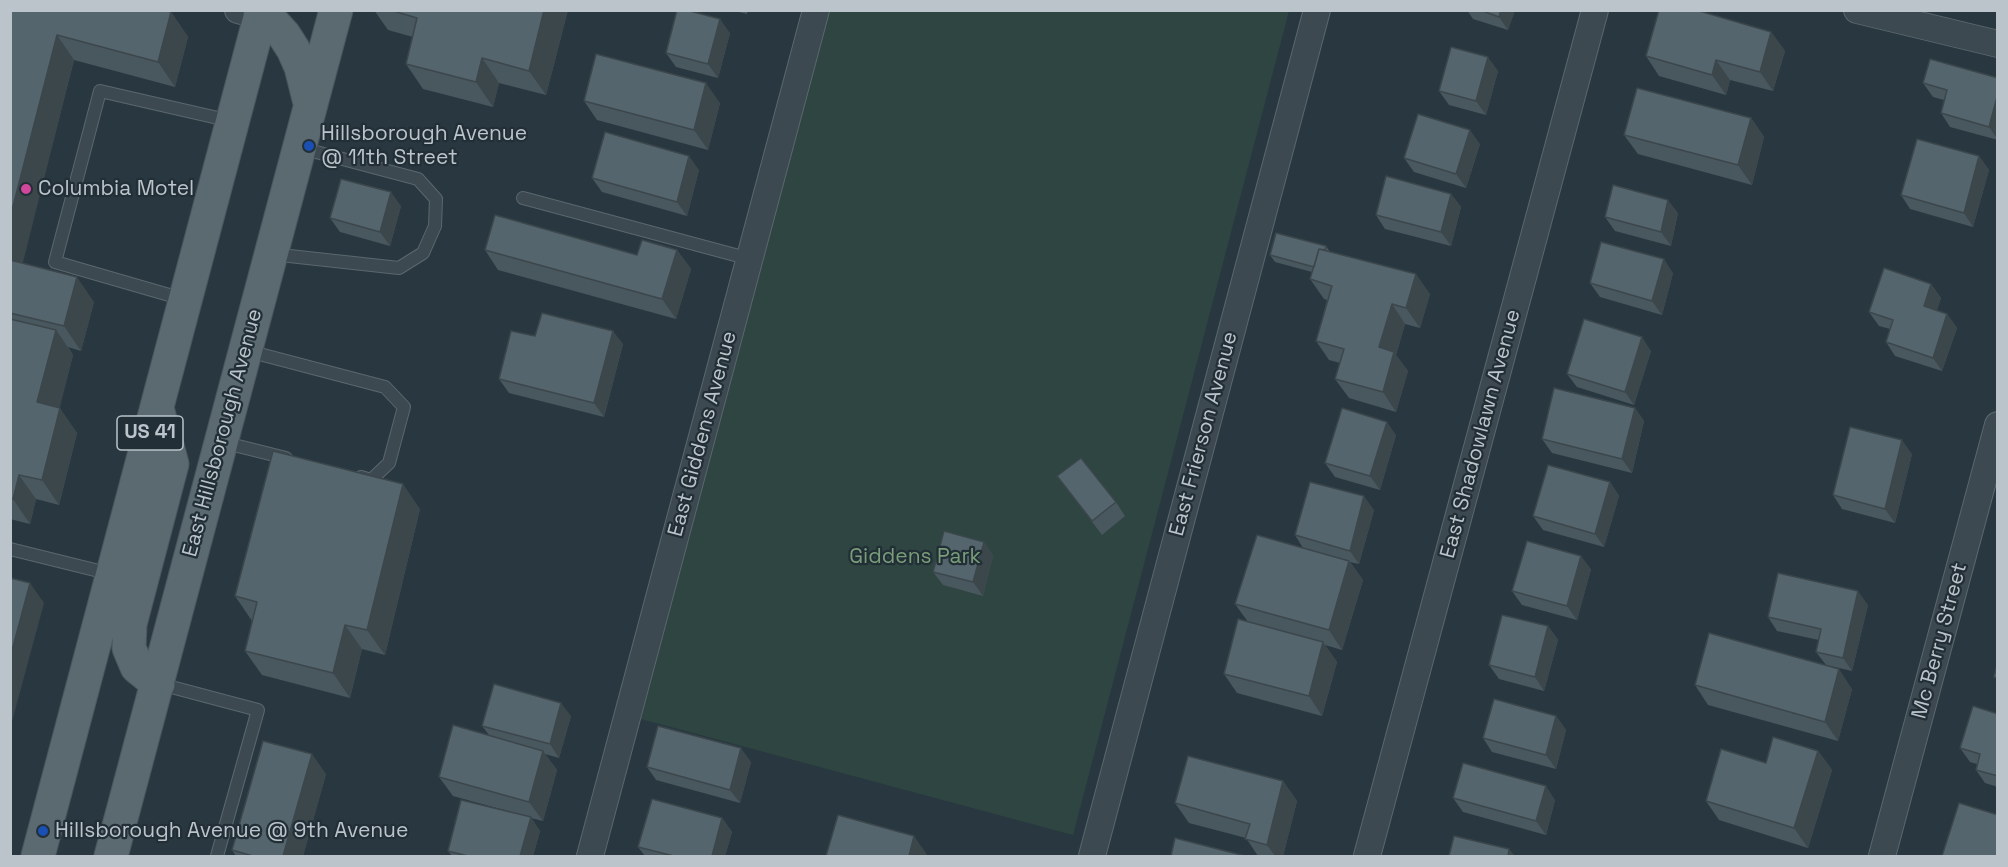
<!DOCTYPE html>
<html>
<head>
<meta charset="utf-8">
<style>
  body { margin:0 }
  #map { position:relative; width:2008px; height:867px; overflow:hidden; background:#293840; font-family:"Space Grotesk",sans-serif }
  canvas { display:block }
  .frame { position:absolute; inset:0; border:12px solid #bac4ca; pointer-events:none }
</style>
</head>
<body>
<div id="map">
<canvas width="2008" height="867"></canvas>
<div class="frame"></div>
</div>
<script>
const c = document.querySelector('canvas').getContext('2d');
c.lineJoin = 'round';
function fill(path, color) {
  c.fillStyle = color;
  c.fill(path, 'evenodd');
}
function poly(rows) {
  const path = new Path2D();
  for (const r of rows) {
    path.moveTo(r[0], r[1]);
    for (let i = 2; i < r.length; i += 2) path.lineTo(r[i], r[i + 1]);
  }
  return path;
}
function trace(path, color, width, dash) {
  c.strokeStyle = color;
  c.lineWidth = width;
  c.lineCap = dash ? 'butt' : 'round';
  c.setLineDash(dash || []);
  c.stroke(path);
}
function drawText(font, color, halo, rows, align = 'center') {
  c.font = font + ' "Space Grotesk",sans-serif';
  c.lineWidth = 4.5;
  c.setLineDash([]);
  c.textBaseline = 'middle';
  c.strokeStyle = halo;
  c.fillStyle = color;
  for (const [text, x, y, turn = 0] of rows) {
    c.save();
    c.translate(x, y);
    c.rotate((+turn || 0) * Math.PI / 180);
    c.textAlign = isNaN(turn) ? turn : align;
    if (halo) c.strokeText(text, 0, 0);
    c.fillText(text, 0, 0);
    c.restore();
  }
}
const green = poly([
  [829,11,1289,11,1073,835,641,719]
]);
const service = poly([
  [523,198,750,259],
  [271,254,399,268,423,253,435,226,436,199,418,179,301,148],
  [183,299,55,262,100,91,231,121],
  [248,351,385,387,404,407,389,463,371,480,361,477],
  [222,442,286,458],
  [10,549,111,574],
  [160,684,258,710,217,856]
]);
const minor = poly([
  [238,10,260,16],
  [1857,10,1998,44],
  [590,856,816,10],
  [1092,856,1317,10],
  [1367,856,1595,10],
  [1882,856,1998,425]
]);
const primary = poly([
  [260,16,275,25,284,35,293,49,301,67,310,103],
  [157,408,172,464,130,624,129,648,137,667,158,684],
  [38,856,262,10],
  [111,856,336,10]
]);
const wall = poly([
  [10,10,171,12,188,37,175,87,74,60,22,263,94,302,81,351,68,347,73,355,59,408,77,433,59,505,36,499,30,524,10,519],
  [374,10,568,10,546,95,499,83,493,107,423,89,406,64,413,37,388,30],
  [732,10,748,10,747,14],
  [1467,10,1515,10,1508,30,1473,19],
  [1771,32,1785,51,1773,91,1730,80,1726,95,1659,76,1646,56],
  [730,33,718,78,676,67,666,53],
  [1498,71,1486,115,1449,105,1439,91],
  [1998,78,1998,140,1950,127,1941,113,1944,100,1933,97,1923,83],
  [584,101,720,103,708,150,597,120],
  [1751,118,1764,137,1752,185,1638,154,1624,135],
  [1480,144,1466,188,1414,172,1404,158],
  [1979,156,1989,170,1973,227,1910,209,1901,195],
  [699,170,687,216,602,192,592,178],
  [1451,194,1461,207,1451,246,1385,229,1376,215],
  [401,206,390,246,340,232,330,218],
  [1678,213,1671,246,1615,231,1605,217],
  [1326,246,1330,252,1430,294,1420,328,1405,324,1396,355,1408,371,1396,412,1349,398,1335,379,1340,363,1329,360,1316,341,1327,300,1324,299,1310,279,1312,272,1275,262,1270,255],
  [485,250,637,255,677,250,691,269,676,319,498,270],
  [1673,273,1662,315,1600,297,1590,283],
  [1931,284,1941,298,1937,310,1947,314,1957,328,1942,371,1895,356,1886,342,1890,329,1879,326,1869,312],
  [535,336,623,344,604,417,509,393,499,379],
  [1651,351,1634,405,1577,387,1567,374],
  [1635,408,1644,421,1632,473,1552,453,1542,439],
  [1396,435,1380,490,1335,477,1325,463],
  [1912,454,1895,523,1842,509,1833,495],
  [1057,476,1116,502,1125,516,1102,535],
  [1610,482,1619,496,1604,547,1543,530,1533,516],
  [420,509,385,655,362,649,350,698,262,675,245,651,252,621,235,596],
  [1374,510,1359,564,1350,562,1363,580,1342,650,1325,645,1337,662,1322,716,1237,693,1224,674,1248,622,1235,604,1303,548,1295,535],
  [984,542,993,556,983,596,943,585,933,572],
  [1591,569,1577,620,1522,605,1512,591],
  [1868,605,1852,671,1826,665,1816,652,1819,640,1777,631,1768,617],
  [1548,626,1558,640,1544,691,1499,679,1489,665],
  [1695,685,1852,689,1838,741,1708,705],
  [1998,714,1998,787,1985,783,1976,770,1977,764,1970,762,1960,748],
  [571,716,559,758,545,754,557,770,543,821,531,818,540,831,533,856,452,856,448,851,511,812,453,796,439,777,489,735,482,726],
  [1556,716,1566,730,1556,769,1492,752,1483,738],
  [1818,751,1832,770,1808,848,1719,820,1706,801,1766,763],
  [751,762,740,803,656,780,647,767],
  [326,774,303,856,236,856,232,850],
  [1283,781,1297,801,1283,856,1258,856,1246,838,1189,823,1175,803],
  [1453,798,1555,800,1546,835,1463,812],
  [722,818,732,832,725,856,645,856,638,847]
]);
const shadedWall = poly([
  [544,10,568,10,546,95,529,71],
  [1501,10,1515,10,1508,30,1499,17],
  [171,12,188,37,175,87,158,62],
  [720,19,730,33,718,78,708,64],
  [1771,32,1785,51,1773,91,1760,72],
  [57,35,74,60,18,282,10,272,10,218],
  [1488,57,1498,71,1486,115,1476,101],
  [482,58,499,83,493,107,476,82],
  [1716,60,1730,80,1726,95,1712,75],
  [706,83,720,103,708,150,694,130],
  [1998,93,1998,140,1989,127],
  [1751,118,1764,137,1752,185,1738,165],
  [1470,130,1480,144,1466,188,1456,174],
  [689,156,699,170,687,216,677,202],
  [1979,156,1989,170,1973,227,1964,213],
  [391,192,401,206,390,246,380,232],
  [1451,194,1461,207,1451,246,1441,232],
  [1668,200,1678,213,1671,246,1661,232],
  [677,250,691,269,676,319,662,299],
  [1664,259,1673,273,1662,315,1652,301],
  [1416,274,1430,294,1420,328,1406,308],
  [77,277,94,302,81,351,64,326],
  [1931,284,1941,298,1934,320,1924,306],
  [1392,304,1405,324,1396,355,1408,371,1396,412,1383,392,1379,347],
  [1947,314,1957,328,1942,371,1933,358],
  [56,330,73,355,55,427,37,402],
  [613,331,623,344,604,417,594,403],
  [1642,337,1651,351,1634,405,1625,392],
  [60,408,77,433,59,505,42,480],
  [1635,408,1644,421,1632,473,1622,459],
  [1387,422,1396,435,1380,490,1370,476],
  [1902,440,1912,454,1895,523,1885,509],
  [19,475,36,499,30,524,13,499],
  [1610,482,1619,496,1604,547,1595,534],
  [403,484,420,509,385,655,367,630],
  [1364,496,1374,510,1359,564,1350,551],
  [984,542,993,556,983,596,973,582],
  [1581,556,1591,569,1577,620,1567,606],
  [1349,561,1363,580,1342,650,1329,630],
  [30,583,44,603,10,729,10,658],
  [1858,591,1868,605,1852,671,1843,658],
  [345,625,362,649,350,698,333,673],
  [1548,626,1558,640,1544,691,1535,677],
  [1323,642,1337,662,1322,716,1309,696],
  [1839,669,1852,689,1838,741,1825,722],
  [561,703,571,716,559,758,550,744],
  [1556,716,1566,730,1556,769,1546,755],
  [741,748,751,762,740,803,730,790],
  [543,751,557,770,543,821,529,802],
  [1818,751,1832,770,1808,848,1794,828],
  [312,754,326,774,303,856,283,856],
  [1283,781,1297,801,1283,856,1275,856,1267,845],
  [1546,786,1555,800,1546,835,1536,821],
  [531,817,540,831,533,856,520,856],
  [722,818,732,832,725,856,712,856],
  [914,836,928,856,909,856],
  [1509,849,1515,856,1508,856]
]);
const building = poly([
  [10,10,164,10,171,12,158,62,57,35,10,218,10,10],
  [390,10,544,10,529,71,482,58,476,82,406,64,417,18,390,10],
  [677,10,686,10,720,19,708,64,666,53,677,10],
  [1480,10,1501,10,1499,17,1480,10],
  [1659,10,1696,10,1771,32,1760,72,1716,60,1712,75,1646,56,1659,10],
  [1451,47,1488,57,1476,101,1439,91,1451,47],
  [596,54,706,83,694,130,584,101,596,54],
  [1930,59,1998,78,1998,93,1989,127,1941,113,1947,90,1923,83,1930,59],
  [1637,88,1751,118,1738,165,1624,135,1637,88],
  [1418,114,1470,130,1456,174,1404,158,1418,114],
  [605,132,689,156,677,202,592,178,605,132],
  [1917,139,1979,156,1964,213,1901,195,1917,139],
  [1386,176,1451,194,1441,232,1376,215,1386,176],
  [341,179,391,192,380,232,330,218,341,179],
  [1613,185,1668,200,1661,232,1605,217,1613,185],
  [495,215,637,255,642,240,677,250,662,299,485,250,495,215],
  [1276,233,1326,246,1325,250,1319,249,1314,267,1270,255,1276,233],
  [1601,242,1664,259,1652,301,1590,283,1601,242],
  [1319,249,1416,274,1406,308,1392,304,1379,347,1394,352,1383,392,1335,379,1344,349,1316,341,1332,286,1310,279,1319,249],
  [10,260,77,277,64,326,10,313,10,260],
  [1884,268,1931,284,1924,306,1947,314,1933,358,1886,342,1893,320,1869,312,1884,268],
  [542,313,613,331,594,403,499,379,511,331,535,336,542,313],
  [10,319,56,330,37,402,60,408,42,480,19,475,13,499,10,499,10,319],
  [1584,319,1642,337,1625,392,1567,374,1584,319],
  [1554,388,1635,408,1622,459,1542,439,1554,388],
  [1342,408,1387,422,1370,476,1325,463,1342,408],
  [1850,427,1902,440,1885,509,1833,495,1850,427],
  [273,451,403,484,367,630,345,625,333,673,245,651,257,602,235,596,273,451],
  [1081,458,1116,502,1092,521,1057,476,1081,458],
  [1548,465,1610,482,1595,534,1533,516,1548,465],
  [1310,482,1364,496,1350,551,1295,535,1310,482],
  [944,531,984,542,973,582,933,572,944,531],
  [1257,535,1349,561,1329,630,1235,604,1257,535],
  [1527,541,1581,556,1567,606,1512,591,1527,541],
  [1778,573,1858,591,1843,658,1816,652,1821,629,1768,617,1778,573],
  [10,578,30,583,10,658,10,578],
  [1502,615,1548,626,1535,677,1489,665,1502,615],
  [1238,619,1323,642,1309,696,1224,674,1238,619],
  [1709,633,1839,669,1825,722,1695,685,1709,633],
  [1998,662,1998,678,1994,677,1998,662],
  [494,684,561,703,550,744,482,726,494,684],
  [1494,699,1556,716,1546,755,1483,738,1494,699],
  [1973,706,1998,714,1998,776,1976,770,1980,754,1960,748,1973,706],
  [453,725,543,751,529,802,439,777,453,725],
  [658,726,741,748,730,790,647,767,658,726],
  [1773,737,1818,751,1794,828,1706,801,1721,749,1766,763,1773,737],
  [263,741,312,754,283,856,253,856,232,850,263,741],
  [1188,756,1283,781,1267,845,1245,839,1250,824,1175,803,1188,756],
  [1463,763,1546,786,1536,821,1453,798,1463,763],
  [652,799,722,818,712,856,674,856,638,847,652,799],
  [461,800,531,817,520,856,468,856,448,851,461,800],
  [1959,803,1998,815,1998,856,1942,856,1959,803],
  [838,815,914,836,909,856,826,856,838,815],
  [1454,836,1509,849,1508,856,1449,856,1454,836],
  [1175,838,1245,856,1171,856,1175,838]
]);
const markers = [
  [309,146,6,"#1a4fb4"],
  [26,189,6,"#d1479c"],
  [43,831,6,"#1a4fb4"]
];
const shields = [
  [150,433,66]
];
const shieldNames = [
  ["US 41",150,433]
];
const poiNames = [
  ["Hillsborough Avenue",321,134],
  ["@ 11th Street",321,158],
  ["Columbia Motel",38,189],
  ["Hillsborough Avenue @ 9th Avenue",55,831]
];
const streetNames = [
  ["East Hillsborough Avenue",223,433,-75],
  ["East Giddens Avenue",703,434,-75],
  ["East Frierson Avenue",1204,434,-75],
  ["East Shadowlawn Avenue",1481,434,-75],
  ["Mc Berry Street",1940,641,-75]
];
const parkNames = [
  ["Giddens Park",915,557]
];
fill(green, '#2e4541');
trace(service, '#5b676e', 14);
trace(minor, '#5b676e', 28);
trace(primary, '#4a555d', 35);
trace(service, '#3d4950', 12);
trace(minor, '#3d4950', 26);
trace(primary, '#5b6970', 33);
fill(wall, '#49575e');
fill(shadedWall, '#3c474c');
fill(building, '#55656d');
trace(building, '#3c474c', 1.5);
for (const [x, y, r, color] of markers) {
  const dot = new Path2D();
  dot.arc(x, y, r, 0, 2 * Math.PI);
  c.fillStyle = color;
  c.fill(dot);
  trace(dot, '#222f36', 2);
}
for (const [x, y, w] of shields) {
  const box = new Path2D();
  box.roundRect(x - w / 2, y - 17, w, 34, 4.5);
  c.fillStyle = '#222f36';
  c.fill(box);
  trace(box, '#bac4ca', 1.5);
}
drawText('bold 20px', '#bac4ca', null, shieldNames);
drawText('21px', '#bac4ca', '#222f36', poiNames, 'left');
drawText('21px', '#bac4ca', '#222f36', streetNames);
drawText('21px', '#7a9e7a', '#222f36', parkNames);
</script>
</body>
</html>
